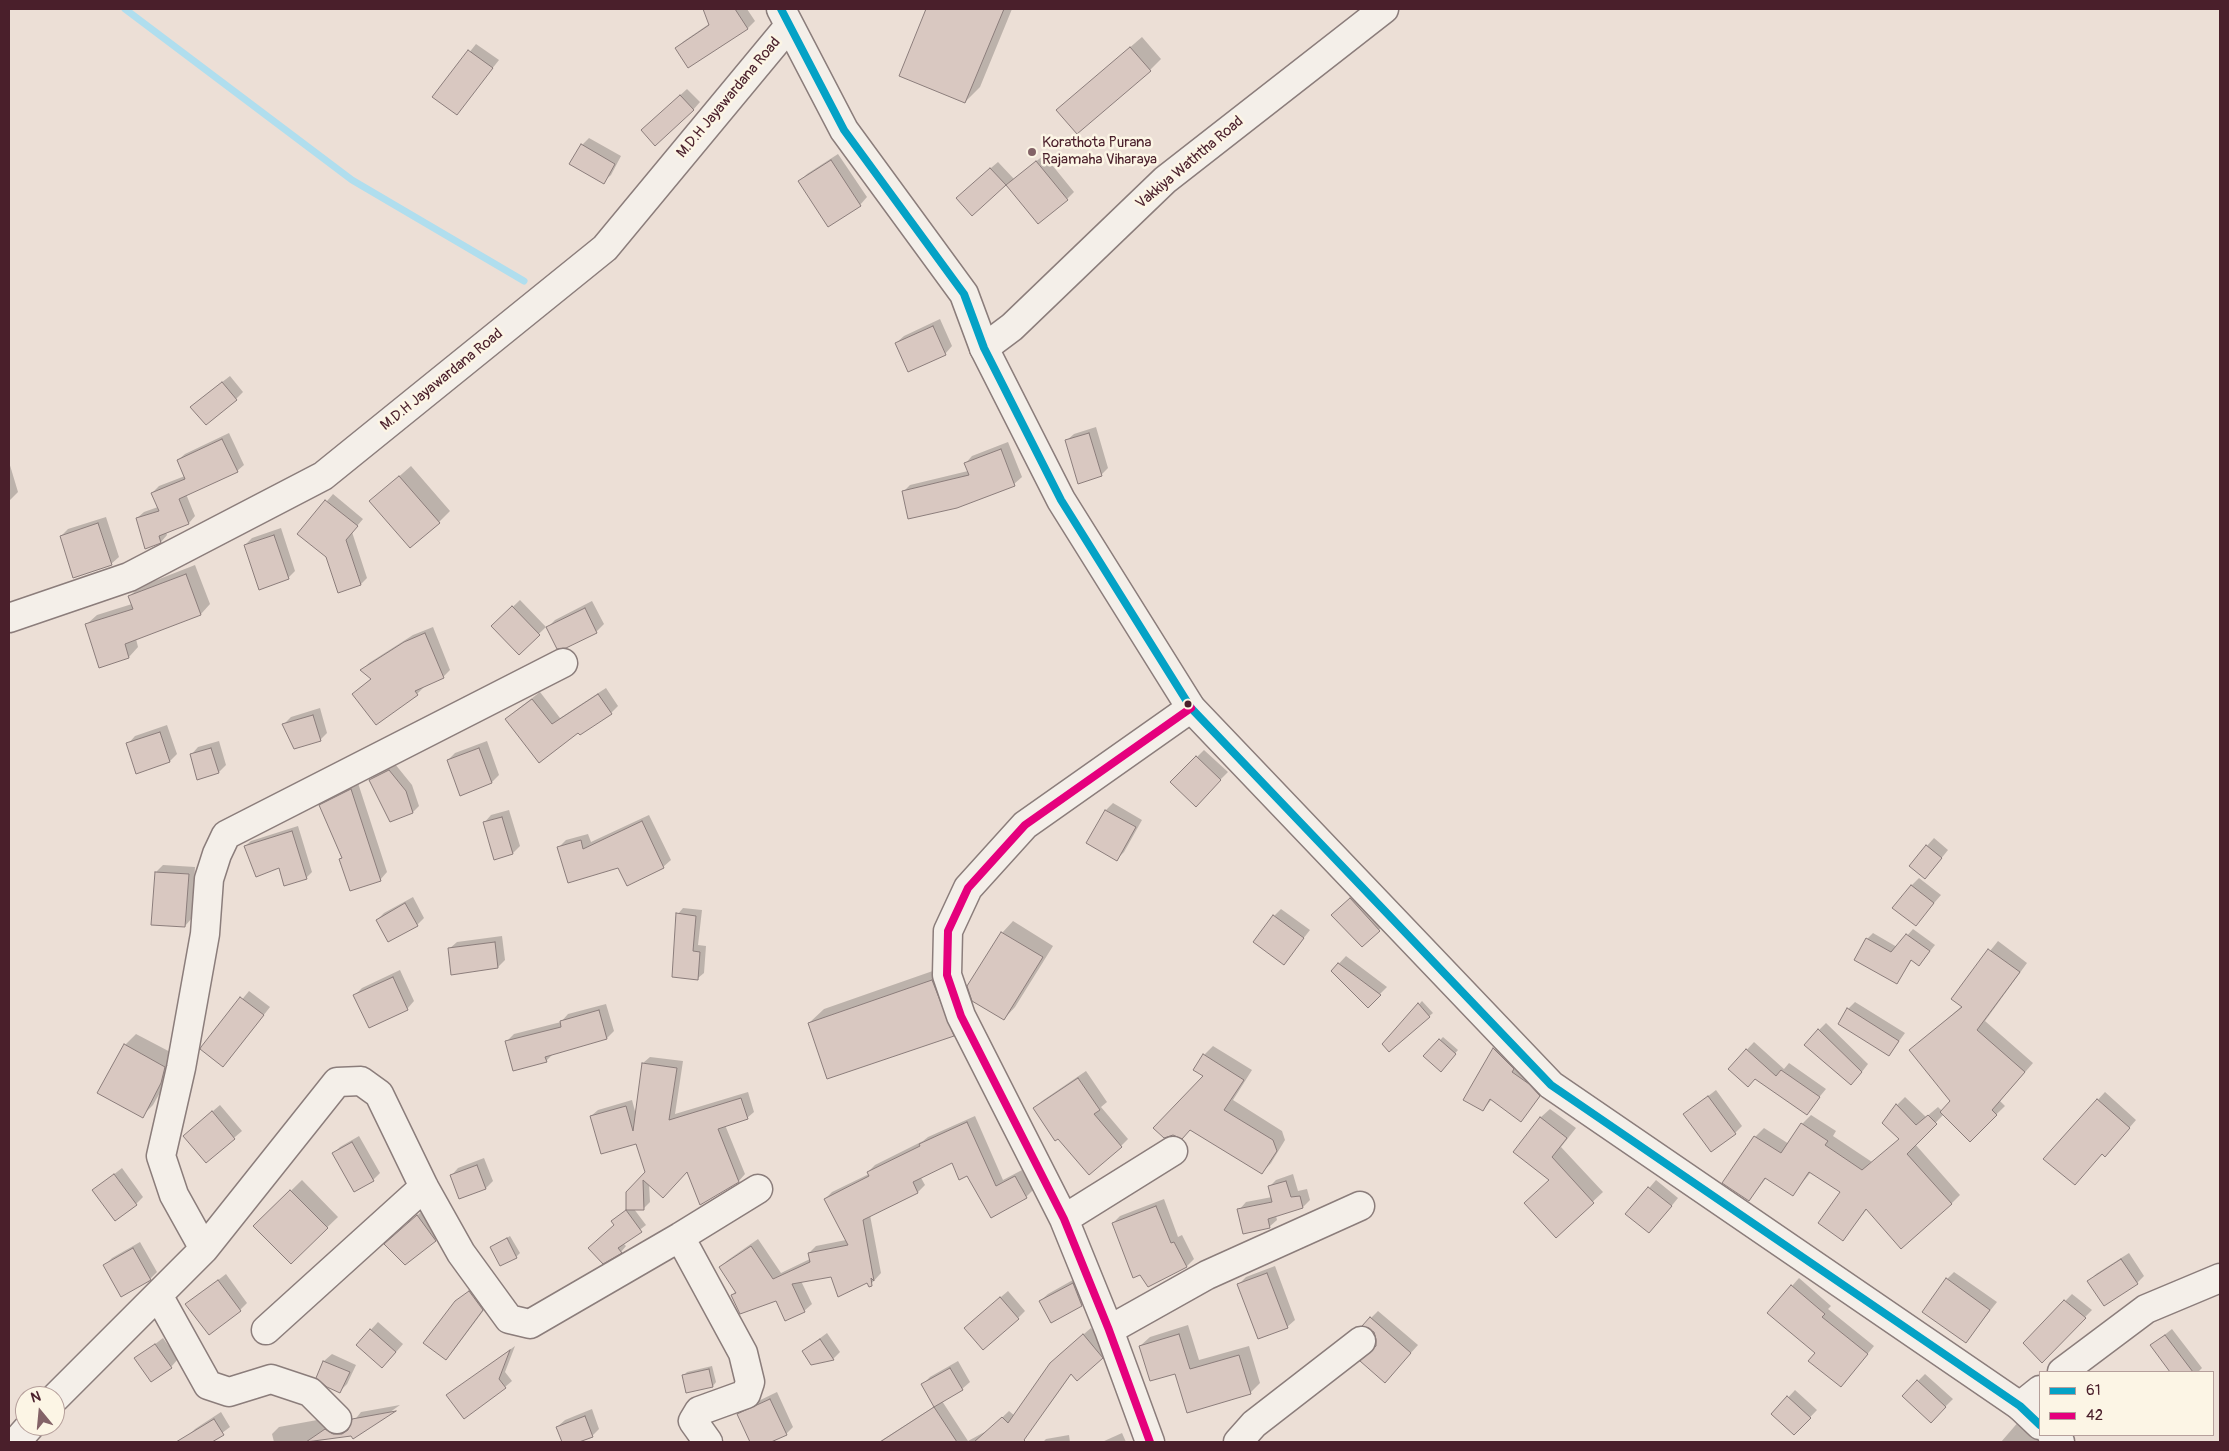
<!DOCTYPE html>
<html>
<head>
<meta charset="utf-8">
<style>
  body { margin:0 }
  #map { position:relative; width:2229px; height:1451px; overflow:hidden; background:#ecdfd6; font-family:Pangolin,sans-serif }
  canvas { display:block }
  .frame { position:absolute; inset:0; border:10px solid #4a1f2b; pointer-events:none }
  .legend { position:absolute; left:2039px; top:1371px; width:175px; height:65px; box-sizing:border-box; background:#fcf5e5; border:1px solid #b59f9b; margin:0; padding:6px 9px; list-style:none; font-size:15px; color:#4a1f2b }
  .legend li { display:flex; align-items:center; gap:10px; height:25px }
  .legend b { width:25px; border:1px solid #b59f9b }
  .north { position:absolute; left:15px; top:1386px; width:50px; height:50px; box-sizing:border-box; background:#fcf5e5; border:1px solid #b59f9b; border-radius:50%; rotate:343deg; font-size:14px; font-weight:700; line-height:20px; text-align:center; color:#4a1f2b }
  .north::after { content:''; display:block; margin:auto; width:18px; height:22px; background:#836267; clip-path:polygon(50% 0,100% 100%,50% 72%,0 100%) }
</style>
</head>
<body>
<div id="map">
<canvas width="2229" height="1451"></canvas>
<div class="frame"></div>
<ul class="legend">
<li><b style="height:6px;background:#04a2c6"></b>61</li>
<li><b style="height:6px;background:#e5007d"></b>42</li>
</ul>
<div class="north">N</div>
</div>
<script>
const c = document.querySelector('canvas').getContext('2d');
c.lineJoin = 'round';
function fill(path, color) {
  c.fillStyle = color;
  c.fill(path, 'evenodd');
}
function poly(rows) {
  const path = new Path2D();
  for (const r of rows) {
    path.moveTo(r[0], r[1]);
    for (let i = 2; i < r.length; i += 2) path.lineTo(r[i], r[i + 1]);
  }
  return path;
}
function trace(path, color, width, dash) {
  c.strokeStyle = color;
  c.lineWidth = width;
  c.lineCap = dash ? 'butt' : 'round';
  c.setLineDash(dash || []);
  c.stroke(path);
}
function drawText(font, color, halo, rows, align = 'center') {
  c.font = font + ' Pangolin,sans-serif';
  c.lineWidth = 5;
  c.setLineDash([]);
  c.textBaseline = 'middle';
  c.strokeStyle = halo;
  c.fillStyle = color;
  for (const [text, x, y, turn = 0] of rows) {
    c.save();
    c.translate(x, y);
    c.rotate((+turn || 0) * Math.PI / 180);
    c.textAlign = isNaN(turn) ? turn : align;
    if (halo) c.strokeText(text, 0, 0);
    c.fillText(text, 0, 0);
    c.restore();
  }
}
const shadow = poly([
  [705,9,747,9,755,21,748,28,689,66,676,48,684,41,709,24],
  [928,9,1012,9,980,87,965,102,900,76],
  [1142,37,1161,59,1150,70,1058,110],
  [476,44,499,60,457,113,434,97],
  [687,89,700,102,693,110,650,123],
  [589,138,621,156,611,175,603,182,582,145],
  [838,154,867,197,860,205,799,182,807,174],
  [1044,155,1074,192,1067,199,1038,222,1006,184,972,214,964,191,998,162,1014,179],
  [940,319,952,346,945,354,896,343,904,336],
  [230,376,243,392,236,399,199,400],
  [1096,427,1108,468,1101,475,1066,441,1074,434],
  [229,433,244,465,237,471,186,494,195,516,189,523,166,532,167,535,161,542,137,518,144,512,158,507,152,493,159,486,185,476,178,460,185,454],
  [1008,442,1022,477,1014,484,957,507,903,492,910,485,968,471,965,464,972,456],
  [9,462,18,492,9,501],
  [411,466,450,511,439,522,371,501],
  [333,494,363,519,352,532,367,578,361,584,339,592,327,557,299,534],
  [106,517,119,557,111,564,61,536,68,529],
  [281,528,295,571,288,578,245,545,252,538],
  [195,565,210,604,201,614,136,639,138,647,129,657,87,624,97,615,132,604,129,597,139,587],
  [520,600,546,627,519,653,493,626],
  [592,601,604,624,596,632,566,647,548,627,555,620],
  [433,627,450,670,443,677,424,687,417,694,353,694,372,678,362,670,369,663,413,635],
  [606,688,618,706,611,713,579,731,540,761,514,712,540,692,560,718],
  [320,708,327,733,320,740,284,724,291,717],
  [167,725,177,754,170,761,128,744,135,736],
  [219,741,226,765,219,772,191,755,198,747],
  [487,741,499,775,492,782,461,794,448,760,455,753],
  [1204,750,1228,772,1195,805,1172,782],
  [395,764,412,785,419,806,413,812,370,780,376,774],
  [358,783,387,872,380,880,340,859,343,856,320,805,328,798],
  [1113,803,1142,820,1124,852,1117,859,1088,843,1106,810],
  [509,810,520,846,513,853,484,823,491,815],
  [649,815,671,860,663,867,619,866,558,848,566,840,588,834,591,842],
  [298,826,312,872,306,878,245,846,251,841],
  [1934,838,1948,850,1932,870,1910,865],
  [163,865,195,867,192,918,185,926,156,872],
  [1919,878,1941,895,1916,924,1911,886],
  [1358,892,1386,923,1362,946,1340,908],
  [413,897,424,918,417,925,377,920,384,913],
  [683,908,702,910,698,945,706,946,704,973,698,978,678,914],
  [1281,909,1310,930,1284,963,1274,916],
  [1013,921,1053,946,1015,1007,1004,1019,969,986,1002,933],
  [1913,929,1935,945,1919,965,1912,960,1897,982,1867,939,1873,933,1897,947],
  [502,936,505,960,498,967,449,949,457,942],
  [1998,941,2027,963,1985,1021,2033,1063,2000,1101,2005,1106,1970,1140,1944,1114,1915,1144,1960,1195,1951,1204,1867,1209,1843,1239,1842,1191,1811,1172,1793,1194,1767,1177,1749,1200,1724,1183,1755,1137,1764,1128,1789,1144,1802,1124,1811,1115,1836,1131,1833,1136,1872,1162,1900,1139,1897,1105,1905,1097,1926,1117,1938,1107,1942,1111,1952,1101,1911,1050,1962,1006,1952,999],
  [1346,956,1387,987,1368,1006,1333,970],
  [947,966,968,1020,953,1035,809,1023,824,1009],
  [400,970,414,1001,407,1009,355,995,362,988],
  [249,991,270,1007,230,1058,202,1049],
  [1422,1001,1433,1013,1389,1050,1383,1044],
  [1855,1002,1905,1033,1889,1055,1848,1009],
  [606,1004,614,1031,607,1038,554,1053,546,1061,507,1041,514,1034,561,1022,568,1014],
  [1826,1023,1868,1064,1858,1077,1819,1030],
  [136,1034,176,1055,172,1071,153,1105,142,1116,125,1045],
  [1443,1037,1458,1050,1441,1070,1425,1056],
  [1754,1042,1784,1069,1789,1063,1826,1089,1806,1113,1755,1078,1729,1069],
  [1500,1043,1546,1089,1521,1120,1492,1099,1483,1110,1494,1049],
  [1213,1046,1252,1070,1233,1100,1282,1131,1285,1140,1271,1163,1262,1173,1190,1128,1205,1075,1204,1055],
  [650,1057,683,1061,675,1114,748,1092,754,1112,747,1118,725,1125,745,1174,739,1181,687,1170,649,1184,650,1202,644,1208,634,1209,646,1225,623,1243,626,1246,621,1252,603,1262,618,1216,628,1209,646,1172,637,1143,591,1116,598,1110,632,1100,636,1115,643,1063],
  [1086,1071,1107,1102,1101,1107,1128,1139,1121,1146,1035,1109,1042,1101],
  [1716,1090,1742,1126,1735,1133,1685,1114],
  [2105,1092,2136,1120,2112,1148,2103,1153,2045,1158],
  [220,1105,242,1131,207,1161,192,1129],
  [1550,1109,1576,1128,1561,1147,1603,1192,1556,1236,1550,1179,1540,1118],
  [975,1116,1003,1180,1022,1170,1033,1190,1026,1197,991,1217,967,1175,952,1161,920,1176,925,1185,918,1192,870,1215,881,1273,871,1284,868,1282,832,1276,801,1281,812,1304,804,1311,776,1299,732,1295,736,1291,720,1267,728,1260,758,1239,781,1273,810,1259,809,1253,816,1246,846,1240,825,1199,832,1192,869,1174,868,1172,875,1165,923,1141,928,1137],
  [359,1136,380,1173,373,1180,333,1154,340,1147],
  [484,1158,493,1181,486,1188,460,1198,451,1176,458,1168],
  [122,1168,143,1197,136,1204,94,1190],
  [1293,1174,1298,1191,1307,1189,1310,1200,1303,1207,1276,1216,1277,1220,1269,1227,1239,1210,1246,1202,1272,1197,1269,1187,1276,1180],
  [302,1180,338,1217,291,1262,255,1226],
  [1656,1180,1678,1198,1656,1225,1627,1214],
  [1164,1199,1178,1237,1182,1235,1194,1259,1187,1266,1149,1285,1113,1223,1120,1216],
  [423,1210,441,1234,435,1240,392,1239],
  [510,1236,520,1253,516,1257,492,1247],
  [140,1242,157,1272,150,1279,105,1265,112,1258],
  [2129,1253,2144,1276,2137,1283,2089,1281,2096,1274],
  [1275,1266,1295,1320,1287,1327,1239,1284,1246,1277],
  [1954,1272,1997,1302,1966,1341,1947,1279],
  [226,1274,247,1303,240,1310,187,1304],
  [1080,1276,1089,1298,1082,1305,1051,1321,1040,1301,1048,1294],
  [1799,1278,1831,1306,1828,1309,1874,1346,1848,1378,1816,1353,1792,1286],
  [477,1285,490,1302,453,1351,456,1302],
  [1008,1291,1025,1311,1018,1318,973,1321],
  [2072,1294,2092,1310,2042,1361,2025,1343],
  [1378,1311,1418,1345,1392,1374,1376,1347,1378,1339,1371,1318],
  [378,1322,403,1344,390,1359,358,1344],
  [1188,1325,1199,1360,1249,1346,1260,1383,1250,1393,1176,1372,1140,1346,1150,1337],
  [1091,1328,1109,1350,1102,1357,1072,1373,1049,1405,1009,1442,879,1442,935,1406,923,1384,930,1377,958,1361,970,1382,962,1389,942,1401,968,1441,990,1429,1009,1411,1015,1416,1058,1356],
  [2172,1329,2202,1368,2198,1372,2172,1372,2152,1345],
  [827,1333,840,1352,833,1359,803,1351],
  [163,1338,178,1359,171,1367,136,1359],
  [515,1346,505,1372,512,1381,505,1387,448,1395],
  [332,1354,356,1365,347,1384,340,1391,317,1377,324,1361],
  [712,1366,716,1382,713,1386,687,1391,684,1375,687,1372],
  [1925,1374,1953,1399,1931,1421,1918,1381],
  [1795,1390,1817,1410,1794,1434,1773,1414],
  [777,1392,793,1427,786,1434,768,1442,751,1442,738,1414,746,1407],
  [400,1405,354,1438,352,1435,309,1442,274,1442,272,1434,279,1427,328,1418,340,1427,349,1427,361,1412],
  [592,1409,599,1429,592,1436,576,1442,563,1442,557,1427,565,1420],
  [221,1412,230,1427,210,1442,192,1442,188,1436,195,1429],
  [2020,1420,2049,1442,2001,1442],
  [1122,1433,1126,1442,1102,1442],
  [1069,1435,1070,1442,1043,1442,1046,1439]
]);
const stream = poly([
  [125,9,352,180,524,281]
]);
const building = poly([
  [703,9,735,9,748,29,688,68,675,48,709,25,703,9],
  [926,9,1004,9,965,103,899,76,926,9],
  [1130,47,1151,71,1077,134,1056,110,1130,47],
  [468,50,493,68,457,115,432,97,468,50],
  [680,95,694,110,655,146,641,130,680,95],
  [581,144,615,164,604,184,569,164,581,144],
  [831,160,861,206,828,227,798,181,831,160],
  [1036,161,1068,200,1038,224,1006,185,1036,161],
  [990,168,1006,185,972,216,956,198,990,168],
  [933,326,946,355,908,372,895,343,933,326],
  [222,382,237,400,206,425,190,407,222,382],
  [1089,433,1102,476,1078,484,1065,440,1089,433],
  [222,439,238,472,179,499,189,524,159,536,161,543,145,549,136,518,159,511,151,493,185,479,177,460,222,439],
  [1001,449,1015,486,957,508,908,519,902,491,969,475,964,463,1001,449],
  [399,476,440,523,410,548,369,501,399,476],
  [325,500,358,526,346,540,361,585,338,593,326,557,297,534,325,500],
  [98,523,112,565,73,578,60,536,98,523],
  [274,535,289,579,259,590,244,545,274,535],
  [186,574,201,615,125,644,129,658,99,668,85,624,133,609,128,596,186,574],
  [512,606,540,635,519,655,491,626,512,606],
  [585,608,597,633,566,648,557,649,546,627,585,608],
  [425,633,444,678,415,691,418,695,376,725,352,694,371,679,360,670,404,642,425,633],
  [598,694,612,714,580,735,578,733,539,763,505,719,532,699,552,724,598,694],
  [313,715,321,741,294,749,282,724,313,715],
  [160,732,170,762,136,774,126,743,160,732],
  [211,748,219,773,197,780,190,754,211,748],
  [479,748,492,783,460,796,447,760,479,748],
  [1196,756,1221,780,1196,807,1170,782,1196,756],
  [389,770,406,791,413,813,390,822,369,780,389,770],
  [351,789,381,881,350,891,339,859,342,858,319,805,351,789],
  [1105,810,1136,827,1117,861,1086,843,1105,810],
  [502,817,513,854,494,860,483,822,502,817],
  [642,821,664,868,627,886,618,868,568,883,557,847,581,840,583,849,642,821],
  [292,831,307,879,284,886,279,868,256,877,244,846,292,831],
  [1926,845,1942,858,1925,879,1909,866,1926,845],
  [155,872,189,874,185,927,151,925,155,872],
  [1911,885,1934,903,1916,926,1892,908,1911,885],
  [1350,898,1380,931,1362,947,1331,915,1350,898],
  [405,903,418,926,388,942,376,920,405,903],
  [676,913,696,916,693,951,700,952,698,980,672,977,676,913],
  [1273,915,1304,938,1284,965,1253,942,1273,915],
  [1001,932,1043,957,1004,1020,972,1001,967,986,1001,932],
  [1906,934,1930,951,1919,966,1911,960,1897,984,1854,960,1866,938,1891,952,1906,934],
  [495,942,498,968,451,975,448,948,495,942],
  [1988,949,2020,972,1977,1030,2025,1072,1992,1110,1997,1115,1970,1142,1940,1112,1950,1101,1909,1050,1962,1007,1951,999,1988,949],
  [1338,963,1381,995,1368,1008,1331,971,1338,963],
  [393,977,408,1010,369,1028,353,995,393,977],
  [932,980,954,1036,827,1079,808,1023,932,980],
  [240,997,264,1015,223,1067,200,1049,201,1047,240,997],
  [1418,1003,1430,1017,1389,1052,1382,1044,1418,1003],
  [1847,1008,1899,1041,1889,1056,1838,1024,1847,1008],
  [599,1010,607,1039,545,1057,547,1062,513,1071,505,1041,561,1027,560,1021,599,1010],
  [1818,1029,1862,1072,1851,1085,1804,1045,1818,1029],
  [1439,1039,1456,1054,1441,1072,1423,1056,1439,1039],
  [124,1044,165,1067,161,1083,143,1118,97,1093,124,1044],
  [1493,1048,1514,1069,1512,1072,1529,1084,1540,1096,1521,1122,1490,1099,1483,1111,1463,1100,1493,1048],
  [1746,1049,1776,1076,1781,1070,1820,1097,1807,1115,1755,1079,1748,1087,1728,1069,1746,1049],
  [1203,1054,1244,1080,1224,1110,1273,1140,1277,1151,1262,1174,1190,1130,1182,1139,1173,1135,1164,1138,1153,1128,1203,1076,1193,1070,1203,1054],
  [642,1063,677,1068,669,1120,741,1098,748,1119,718,1129,739,1182,700,1205,687,1172,663,1198,643,1180,644,1210,626,1210,626,1192,645,1172,636,1144,601,1154,590,1116,626,1106,633,1131,642,1063],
  [1078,1078,1100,1110,1094,1114,1122,1147,1089,1175,1058,1139,1055,1141,1033,1108,1078,1078],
  [1708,1096,1736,1134,1711,1152,1683,1114,1708,1096],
  [2097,1099,2130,1128,2105,1157,2102,1154,2075,1185,2043,1159,2097,1099],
  [1896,1104,1916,1125,1928,1115,1937,1124,1907,1154,1952,1204,1901,1249,1866,1209,1843,1241,1818,1223,1840,1192,1809,1172,1793,1196,1765,1178,1749,1201,1722,1183,1754,1136,1781,1153,1801,1123,1828,1141,1825,1145,1862,1170,1899,1139,1882,1123,1896,1104],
  [212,1111,235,1139,206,1163,183,1136,212,1111],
  [1540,1117,1567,1138,1552,1157,1594,1203,1556,1238,1524,1203,1549,1180,1513,1152,1540,1117],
  [967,1122,996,1186,1015,1176,1027,1198,991,1218,967,1176,959,1180,952,1163,913,1182,918,1193,863,1220,874,1281,871,1278,872,1286,869,1287,867,1283,838,1297,831,1277,792,1284,805,1312,785,1321,776,1301,740,1314,731,1295,736,1293,719,1267,751,1246,773,1279,810,1262,808,1253,848,1245,824,1199,869,1176,867,1172,920,1146,919,1144,967,1122],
  [352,1142,374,1181,354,1192,332,1153,352,1142],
  [477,1165,486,1189,459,1199,450,1175,477,1165],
  [114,1174,137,1205,115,1221,92,1190,114,1174],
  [1286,1181,1291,1197,1300,1196,1303,1208,1268,1219,1270,1228,1243,1234,1237,1209,1272,1202,1268,1186,1286,1181],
  [1648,1187,1672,1206,1649,1233,1625,1214,1648,1187],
  [290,1190,328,1228,291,1264,253,1226,290,1190],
  [1156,1206,1171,1243,1174,1242,1187,1267,1148,1287,1140,1275,1133,1278,1112,1223,1156,1206],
  [626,1210,642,1232,618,1248,622,1253,603,1264,588,1248,614,1225,611,1221,626,1210],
  [417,1215,436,1241,405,1265,384,1244,417,1215],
  [507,1238,517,1258,500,1266,490,1247,507,1238],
  [133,1248,151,1280,121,1297,103,1265,133,1248],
  [2121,1259,2138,1284,2104,1306,2087,1281,2121,1259],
  [1267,1273,1288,1328,1258,1339,1237,1284,1267,1273],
  [1946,1278,1990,1310,1966,1343,1922,1312,1946,1278],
  [218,1280,241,1311,209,1335,185,1304,218,1280],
  [1073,1283,1082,1306,1051,1323,1039,1301,1073,1283],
  [1791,1285,1825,1314,1822,1317,1868,1354,1841,1387,1808,1361,1815,1353,1767,1313,1791,1285],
  [469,1291,483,1310,446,1360,423,1343,455,1301,469,1291],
  [1000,1297,1019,1319,983,1350,964,1328,1000,1297],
  [2064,1300,2086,1318,2042,1363,2023,1343,2064,1300],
  [1370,1317,1411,1353,1385,1383,1360,1361,1376,1346,1376,1339,1374,1332,1362,1326,1370,1317],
  [370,1329,396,1352,382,1368,356,1345,370,1329],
  [1083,1334,1103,1358,1077,1381,1071,1374,1024,1440,1026,1442,974,1442,1002,1417,1008,1423,1050,1363,1083,1334],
  [1179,1334,1190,1369,1239,1355,1251,1394,1187,1413,1175,1374,1150,1381,1139,1346,1179,1334],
  [2165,1335,2193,1372,2170,1372,2150,1345,2165,1335],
  [820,1339,834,1360,811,1365,802,1351,820,1339],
  [155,1344,172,1368,151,1382,134,1358,155,1344],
  [510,1350,499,1379,506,1388,464,1419,446,1395,510,1350],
  [323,1361,350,1372,340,1393,327,1387,316,1378,323,1361],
  [950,1368,963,1390,934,1407,921,1384,950,1368],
  [709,1369,713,1387,686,1393,682,1375,709,1369],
  [1917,1380,1946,1407,1931,1423,1902,1396,1917,1380],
  [1787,1396,1811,1418,1794,1435,1771,1414,1787,1396],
  [770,1399,787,1435,771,1442,750,1442,737,1414,770,1399],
  [934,1407,957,1442,880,1442,934,1407],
  [396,1411,353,1439,351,1436,306,1442,325,1429,333,1434,342,1434,348,1430,352,1419,396,1411],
  [585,1416,593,1437,579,1442,562,1442,556,1427,585,1416],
  [214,1419,224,1435,212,1442,176,1442,214,1419]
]);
const minor = poly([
  [984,348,1012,327,1165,180,1384,9],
  [9,618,129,577,323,476,605,248,789,26],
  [1064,1219,1173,1151],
  [680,1237,743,1353,750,1382,746,1394,699,1411,693,1421,708,1442],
  [204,1249,174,1195,161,1156,181,1068,205,934,209,879,217,854,226,835,563,663],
  [158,1295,208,1385,229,1392,271,1379,310,1392,337,1419],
  [266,1330,424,1187],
  [1109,1330,1207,1275,1360,1206],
  [2062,1372,2146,1309,2220,1278],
  [55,1398,204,1249,337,1082,361,1081,379,1094,424,1187,461,1253,509,1319,530,1324,680,1237,758,1189],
  [2020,1406,2040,1390],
  [16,1442,30,1426],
  [1150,1442,1109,1330,1064,1219,961,1016,947,975,948,931,968,888,1025,825,1191,708],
  [1238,1442,1254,1424,1361,1341]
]);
const major = poly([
  [781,9,844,130,964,294,984,348,1061,500,1191,708,1551,1085,2020,1406,2040,1425],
  [2052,1435,2060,1442]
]);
const bus1 = poly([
  [781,9,844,130,964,294,984,348,1061,500,1191,708,1551,1085,2020,1406,2040,1425]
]);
const bus2 = poly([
  [1150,1442,1109,1330,1064,1219,961,1016,947,975,948,931,968,888,1025,825,1191,708]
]);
const markers = [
  [1032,152,5,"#836267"],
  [1188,704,4.5,"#4a1f2b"]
];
const streetNames = [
  ["M.D.H Jayawardana Road",729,98,-50],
  ["Vakkiya Waththa Road",1190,163,-40],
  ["M.D.H Jayawardana Road",442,380,-39]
];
const poiNames = [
  ["Korathota Purana",1042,143],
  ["Rajamaha Viharaya",1042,160]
];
fill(shadow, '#0003');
trace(stream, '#b0deee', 7);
fill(building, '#d9c8c1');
trace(building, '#8b7d7b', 1);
trace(minor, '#8b7d7b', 31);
trace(major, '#8b7d7b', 31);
trace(minor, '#f4efe9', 28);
trace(major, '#f4efe9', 28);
trace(bus1, '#04a2c6', 8);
trace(bus2, '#e5007d', 8);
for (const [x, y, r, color] of markers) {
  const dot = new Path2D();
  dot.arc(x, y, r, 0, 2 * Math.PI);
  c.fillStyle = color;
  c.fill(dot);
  trace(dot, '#fcf5e5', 2);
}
drawText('15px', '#4a1f2b', '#fcf5e5', streetNames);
drawText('15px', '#4a1f2b', '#fcf5e5', poiNames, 'left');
</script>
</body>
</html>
